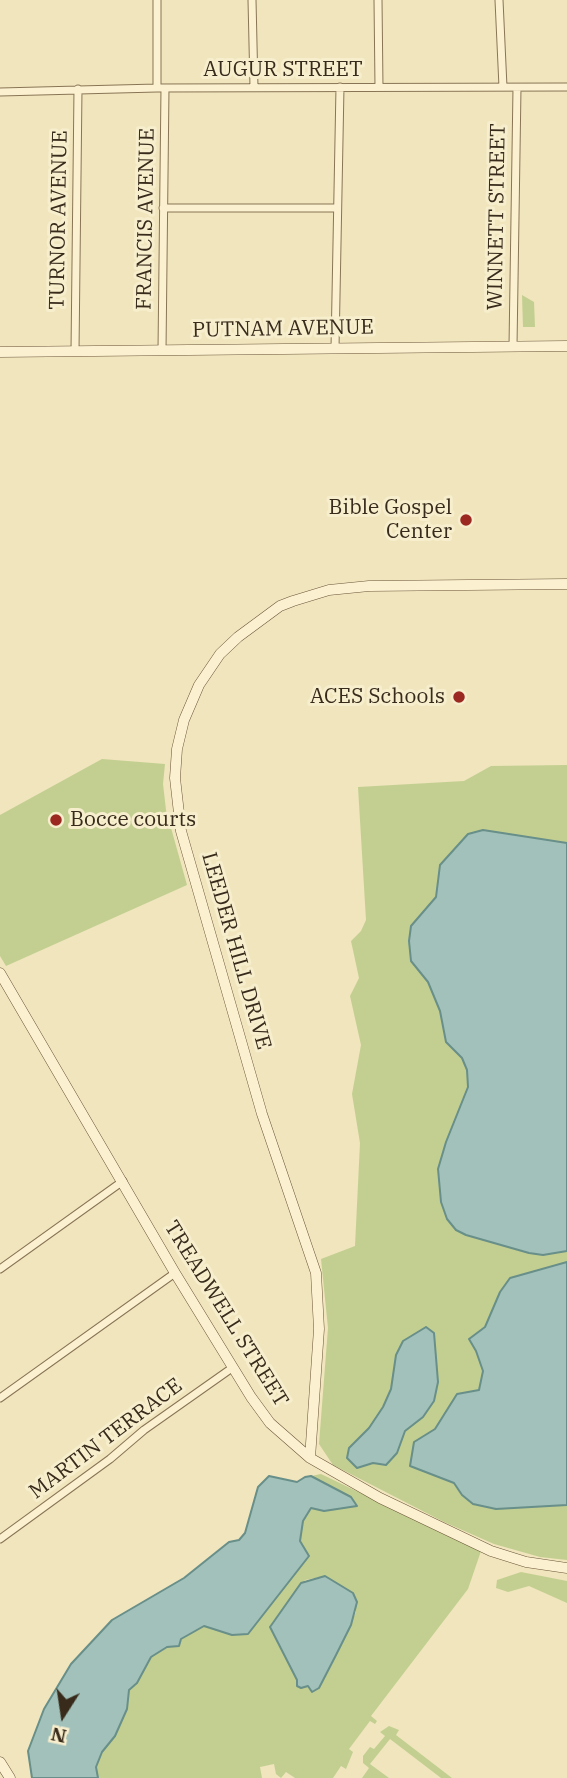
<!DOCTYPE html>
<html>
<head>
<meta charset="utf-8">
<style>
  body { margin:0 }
  #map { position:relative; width:567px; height:1778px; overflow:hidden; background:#f0e5bd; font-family:"IBM Plex Serif",serif }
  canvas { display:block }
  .north { position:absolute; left:28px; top:1680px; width:70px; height:70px; -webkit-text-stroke:5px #f7eecd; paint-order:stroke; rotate:192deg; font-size:19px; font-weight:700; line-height:28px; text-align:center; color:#382b1b }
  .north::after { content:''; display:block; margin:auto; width:24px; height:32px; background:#382b1b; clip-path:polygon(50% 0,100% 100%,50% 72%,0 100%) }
</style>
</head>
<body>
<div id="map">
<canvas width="567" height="1778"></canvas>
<div class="north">N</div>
</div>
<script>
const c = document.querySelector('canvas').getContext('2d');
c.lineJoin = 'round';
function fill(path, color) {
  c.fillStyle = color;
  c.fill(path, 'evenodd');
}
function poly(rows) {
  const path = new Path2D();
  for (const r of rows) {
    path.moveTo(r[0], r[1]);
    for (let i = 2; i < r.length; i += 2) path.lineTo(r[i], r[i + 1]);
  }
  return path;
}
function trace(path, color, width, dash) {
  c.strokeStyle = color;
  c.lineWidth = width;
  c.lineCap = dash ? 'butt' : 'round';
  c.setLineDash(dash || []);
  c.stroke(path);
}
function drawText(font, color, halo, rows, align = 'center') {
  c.font = font + ' "IBM Plex Serif",serif';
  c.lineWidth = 6;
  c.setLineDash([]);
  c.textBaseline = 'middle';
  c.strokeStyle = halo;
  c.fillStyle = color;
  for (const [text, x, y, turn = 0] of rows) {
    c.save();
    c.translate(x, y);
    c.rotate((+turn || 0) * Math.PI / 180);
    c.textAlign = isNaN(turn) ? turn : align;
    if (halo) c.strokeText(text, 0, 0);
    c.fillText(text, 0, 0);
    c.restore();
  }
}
const green = poly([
  [522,295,534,302,535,327,523,327],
  [102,759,165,764,163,784,166,810,187,885,6,966,0,956,0,815],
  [567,765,567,843,483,830,468,834,438,877,436,897,411,926,411,961,428,982,440,1011,446,1042,462,1058,467,1070,468,1086,446,1142,456,1230,529,1253,543,1255,567,1251,567,1262,510,1278,500,1292,476,1351,483,1371,479,1390,457,1394,435,1429,414,1442,411,1466,454,1483,462,1495,473,1504,496,1509,567,1505,567,1560,540,1557,494,1544,444,1522,333,1465,319,1444,328,1328,321,1259,355,1246,360,1143,352,1094,361,1045,350,996,359,978,351,941,361,931,366,920,358,787,464,781,491,766],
  [321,1474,481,1551,468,1589,371,1716,377,1721,375,1724,370,1721,349,1749,353,1752,346,1769,341,1766,333,1778,295,1778,286,1772,281,1778,276,1774,274,1764,260,1767,262,1778,98,1778,96,1767,102,1752,115,1736,127,1709,129,1690,137,1683,151,1657,204,1626,232,1635,309,1557,300,1541,303,1521,311,1508,351,1497,311,1476],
  [325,1576,355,1595,356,1612,319,1688,310,1690,308,1686,297,1686,297,1680,270,1626,305,1580],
  [521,1572,567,1581,567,1603,529,1586,508,1592,496,1588,497,1580],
  [389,1726,399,1730,396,1735,452,1778,441,1778,390,1739,370,1764,389,1778,362,1778,369,1768,363,1763,363,1756,370,1747,374,1749,385,1736,380,1732]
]);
const water = poly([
  [483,830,567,843,567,1251,543,1255,529,1253,466,1235,456,1230,447,1219,441,1202,438,1169,446,1142,468,1087,467,1070,462,1058,446,1042,440,1011,428,982,411,961,409,941,411,926,436,897,440,865,468,834,483,830],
  [567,1262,567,1505,496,1509,473,1504,462,1495,454,1483,410,1466,414,1442,435,1429,457,1394,479,1390,483,1371,476,1351,469,1339,485,1327,500,1292,510,1278,567,1262],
  [426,1327,434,1333,438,1382,434,1401,423,1417,405,1431,397,1453,386,1465,373,1463,357,1468,347,1458,349,1448,369,1428,383,1407,391,1389,396,1355,403,1341,426,1327],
  [269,1476,297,1482,305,1477,311,1476,351,1497,357,1506,324,1511,311,1508,303,1521,300,1541,309,1556,248,1634,232,1635,204,1626,181,1639,179,1646,167,1647,151,1657,137,1683,129,1690,127,1709,115,1736,102,1752,96,1767,98,1778,32,1778,28,1751,44,1709,71,1664,112,1620,184,1578,229,1542,239,1540,245,1533,258,1487,269,1476],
  [325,1576,353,1593,357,1602,351,1625,336,1655,319,1688,312,1692,308,1686,301,1688,297,1686,297,1680,270,1627,301,1583,325,1576]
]);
const street = poly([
  [252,0,254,87],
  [378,0,379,87],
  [499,0,503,87],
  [157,88,157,0],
  [0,92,157,88,567,87],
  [163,208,337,208],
  [513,346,517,88],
  [335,348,340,87],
  [162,350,165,88],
  [75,351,78,89],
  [0,1269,123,1181],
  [0,1398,175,1273],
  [0,1539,110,1459,144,1430,232,1368]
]);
const secondary = poly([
  [0,352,567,346],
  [0,973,175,1273,251,1397,270,1423,310,1458,380,1498,491,1551,526,1562,567,1568],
  [310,1458,319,1329,316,1273,262,1114,181,831,175,778,177,749,184,720,199,685,220,654,238,637,280,606,293,601,329,590,369,586,567,584],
  [0,1762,10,1778]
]);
const markers = [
  [466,520,7,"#9c2921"],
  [459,697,7,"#9c2921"],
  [56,820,7,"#9c2921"]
];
const streetNames = [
  ["AUGUR STREET",283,70],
  ["WINNETT STREET",497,217,-89],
  ["FRANCIS AVENUE",146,219,-89],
  ["TURNOR AVENUE",59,220,-89],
  ["PUTNAM AVENUE",283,329,-1],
  ["LEEDER HILL DRIVE",236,951,74],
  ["TREADWELL STREET",226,1314,58],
  ["MARTIN TERRACE",106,1439,-37]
];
const poiNames = [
  ["Bible Gospel",452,508],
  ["Center",452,532],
  ["ACES Schools",445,697],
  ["Bocce courts",70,820,"left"]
];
fill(green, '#c3cf91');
fill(water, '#a1c1ba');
trace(water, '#688f89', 2);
trace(street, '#897555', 9);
trace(secondary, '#6b5539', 11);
trace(street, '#fbf1d1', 7);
trace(secondary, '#fbf1d1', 10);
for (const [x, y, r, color] of markers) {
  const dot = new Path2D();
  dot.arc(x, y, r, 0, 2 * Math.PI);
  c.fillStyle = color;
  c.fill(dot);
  trace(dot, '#f7eecd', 2.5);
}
drawText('21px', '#382b1b', '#f7eecd', streetNames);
drawText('21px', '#382b1b', '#f7eecd', poiNames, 'right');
</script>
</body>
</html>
